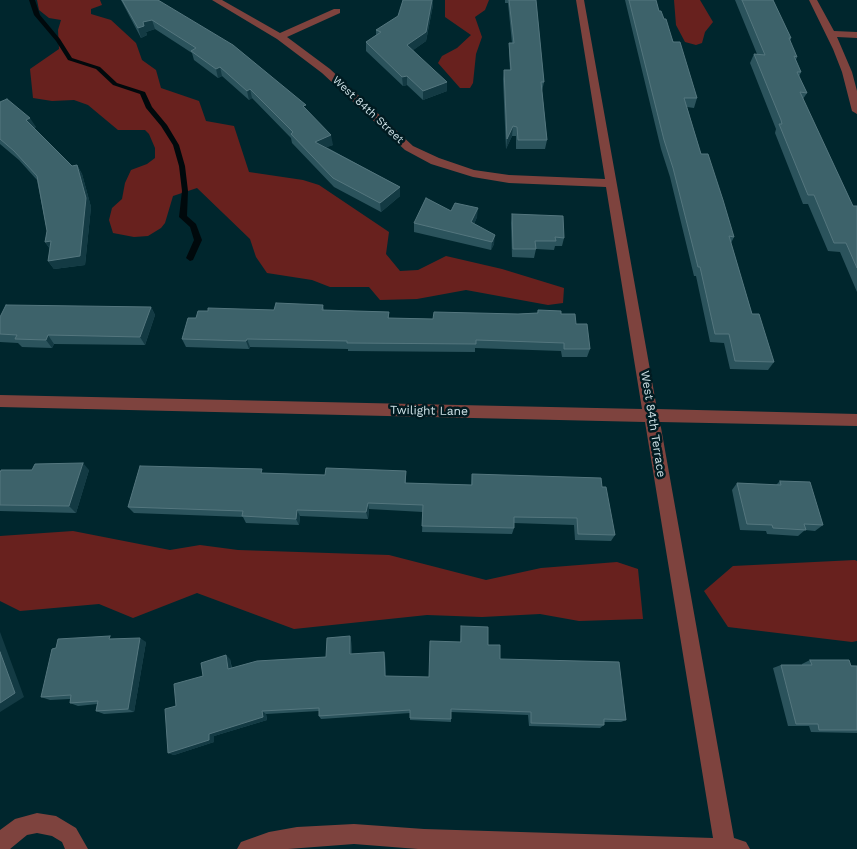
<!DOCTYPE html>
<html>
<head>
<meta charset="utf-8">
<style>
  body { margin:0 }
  canvas { display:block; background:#00262d }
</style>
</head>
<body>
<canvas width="857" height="849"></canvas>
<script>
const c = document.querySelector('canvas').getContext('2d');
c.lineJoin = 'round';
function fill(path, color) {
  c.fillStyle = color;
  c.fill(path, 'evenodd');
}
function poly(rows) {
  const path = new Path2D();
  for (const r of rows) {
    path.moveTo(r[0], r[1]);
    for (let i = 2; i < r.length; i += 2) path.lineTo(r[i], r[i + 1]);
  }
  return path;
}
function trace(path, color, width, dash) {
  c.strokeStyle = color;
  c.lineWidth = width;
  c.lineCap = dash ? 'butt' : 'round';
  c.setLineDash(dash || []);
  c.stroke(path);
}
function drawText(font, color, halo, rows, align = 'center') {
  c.font = font + ' "Work Sans",sans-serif';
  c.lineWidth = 5;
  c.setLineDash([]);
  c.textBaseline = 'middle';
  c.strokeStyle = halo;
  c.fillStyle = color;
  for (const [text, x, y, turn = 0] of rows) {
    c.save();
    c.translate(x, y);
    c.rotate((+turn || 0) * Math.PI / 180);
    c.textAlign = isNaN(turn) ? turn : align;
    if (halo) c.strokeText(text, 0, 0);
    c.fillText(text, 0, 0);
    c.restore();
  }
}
const green = poly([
  [37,0,100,0,102,5,91,9,91,14,111,20,136,43,142,60,156,70,161,88,199,101,206,121,234,126,249,172,303,180,319,185,389,232,386,254,400,271,418,270,446,256,502,269,564,288,563,303,548,305,466,290,417,299,380,300,369,287,330,287,312,280,267,273,256,257,250,239,197,188,173,196,165,223,161,228,148,236,134,237,113,233,109,220,112,208,122,199,125,183,131,170,147,164,155,158,155,148,149,134,145,130,118,130,88,105,74,100,52,101,33,98,30,69,59,49,58,30,61,20,49,18,39,10],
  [445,0,489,0,485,10,475,17,482,37,476,54,473,83,470,88,460,88,438,63,442,56,457,48,471,35,445,17],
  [674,0,700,0,713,22,705,32,702,43,696,45,685,42,676,25],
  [73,531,170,550,200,545,238,550,389,555,486,580,541,568,617,562,638,569,643,619,579,621,540,614,482,617,427,615,294,629,197,593,133,618,99,604,20,611,0,601,0,536],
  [855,560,857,561,857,641,852,642,728,627,704,591,733,566]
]);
const stream = poly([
  [29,0,35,0,40,15,60,39,72,58,100,67,117,83,145,92,152,107,167,125,179,145,185,166,188,191,187,216,196,224,202,240,193,260,190,261,186,258,194,240,190,227,179,217,182,191,179,166,173,145,161,126,146,108,140,94,113,85,96,69,68,60,56,41,34,15,29,0]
]);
const street = poly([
  [212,0,222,0,280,33,334,9,340,9,340,13,287,37,330,69,413,146,439,158,474,170,509,175,605,179,576,0,584,0,657,409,857,414,857,426,660,422,734,838,746,842,750,849,418,849,354,844,288,849,237,849,241,842,269,832,297,827,354,824,424,829,713,838,645,422,0,407,0,395,642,409,606,187,509,183,473,177,431,164,405,150,322,73,277,39,212,0],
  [809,0,817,0,834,31,857,32,857,38,837,37,852,72,857,91,857,114,852,111,842,72,833,49,809,0],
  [37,813,56,816,76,828,88,849,65,849,62,842,52,836,37,833,27,835,10,849,0,849,0,830,15,819,37,813]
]);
const wall = poly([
  [121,0,158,0,306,109,333,145,326,147,400,187,400,196,381,212,334,187,292,143,291,138,252,98,249,100,222,76,218,78,194,60,192,53,155,29,146,32,147,35,141,38],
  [505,0,536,0,544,82,542,91,547,140,545,149,516,149,516,136,512,136,506,149,503,79,504,70,510,70,509,52,509,43,512,43,508,3,505,3],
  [625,0,656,0,659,11,664,19,697,98,694,108,687,107,701,154,734,237,731,243,752,314,774,362,768,370,730,369,724,343,710,342,696,276,694,276,670,177,661,149],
  [735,0,773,0,791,38,790,41,797,57,796,60,801,72,799,77,807,93,803,99,853,206,857,206,857,292,840,252,828,251,808,204,803,204,775,133,776,129,750,63,754,54,757,54],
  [433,5,426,41,413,50,447,91,423,100,407,85,403,86,366,51,366,42,376,35,376,30],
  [0,102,36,127,34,128,72,166,77,165,82,174,91,207,85,265,54,269,48,261,50,249,45,242,47,231,37,180,19,160,0,144],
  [451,211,477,217,474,224,494,244,491,250,414,232,414,223],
  [512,214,564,238,562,246,555,246,554,250,536,249,534,258,512,257,511,223],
  [323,305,324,310,389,312,389,318,433,319,537,313,538,310,561,314,576,324,590,349,587,357,562,357,561,351,475,348,475,352,348,351,348,349,250,347,249,349,186,347,182,339,196,318],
  [151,307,155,315,145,345,54,344,52,348,22,347,18,343,0,342,0,317],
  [32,470,89,470,76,513,0,511,0,473],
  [406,471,406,483,471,485,472,474,602,487,615,535,611,541,575,540,574,525,514,523,514,528,512,534,422,532,423,512,369,509,368,519,300,516,299,525,246,523,243,517,134,513,128,507,264,473,325,475],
  [780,481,823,525,815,531,805,530,798,536,767,534,766,531,740,530,732,490,737,483,776,485],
  [461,626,488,645,500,659,626,720,621,722,604,722,604,725,600,728,529,726,528,715,451,712,451,722,410,720,410,713,321,719,319,716,319,711,266,714,267,720,214,736,214,742,174,755,168,753,176,706,203,676,230,659,232,668,326,657,350,636,351,640,352,654,385,656,386,676,429,677,460,642],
  [115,639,146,642,134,712,104,714,96,711,97,704,78,706,70,703,70,699,50,700,41,697],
  [810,660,857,666,857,733,811,732,809,726,788,726,773,668,781,665,802,665,802,664]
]);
const shadedWall = poly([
  [432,0,433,0,433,5,426,41,408,54,407,45],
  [152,20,155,29,146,32,147,35,141,38,138,28,143,22],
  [220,67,222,76,218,78,216,69],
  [407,76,407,85,403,86,402,77],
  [447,82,447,91,423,100,423,91],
  [250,89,252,98,249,100,247,91],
  [30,118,36,127,31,129,26,120],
  [513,126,512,136,506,149,507,139],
  [331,135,333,145,317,151,315,142],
  [77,165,82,174,91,207,85,265,54,269,48,261],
  [400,187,400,196,381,212,380,203],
  [478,208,477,217,471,231,471,222],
  [495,235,494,244,491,250,492,242],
  [51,241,51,250,45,242],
  [151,307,155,315,145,345,140,337],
  [48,335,54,344,52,348,46,340],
  [247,339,250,347,249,349,246,341],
  [83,463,89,470,76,513,69,506],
  [368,503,369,509,368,519,366,512],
  [297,510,300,516,299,525,296,519],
  [0,632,24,697,0,712],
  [350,636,351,640,352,658,350,654],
  [140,638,146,642,134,712,128,709],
  [384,652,385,656,386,680,385,676],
  [226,655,230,659,232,673,228,669],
  [262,711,266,714,267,720,214,736,214,742,174,755,168,753,209,734]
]);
const building = poly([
  [122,0,158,0,233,45,306,105,303,106,331,135,315,142,400,187,380,203,333,178,291,134,293,132,250,89,247,91,220,67,216,69,191,51,196,48,152,20,143,22,144,26,138,28,122,0],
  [403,0,432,0,426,32,407,45,447,82,423,91,407,76,402,77,366,42,381,32,376,30,398,16,403,0],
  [509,0,536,0,544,82,541,82,547,140,518,140,517,127,513,126,507,139,504,70,511,70,509,43,514,43,509,0],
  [629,0,656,0,659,11,661,11,664,19,666,19,673,42,680,42,697,98,684,98,701,154,708,154,723,200,734,237,729,236,752,314,759,314,774,362,735,361,729,334,715,334,700,267,698,267,673,168,664,140,629,0],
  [742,0,773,0,791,38,789,38,797,57,794,56,801,72,797,72,807,93,800,92,853,206,857,206,857,268,846,243,834,243,814,195,808,195,779,124,782,124,781,120,754,54,765,55,742,0],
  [7,99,30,118,26,120,72,166,77,165,86,198,80,256,48,261,51,241,45,242,47,231,37,176,14,151,0,139,0,102,7,99],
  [426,198,451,211,455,203,478,208,471,222,495,235,492,242,414,223,426,198],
  [512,214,563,216,564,238,555,237,556,241,535,241,536,249,513,249,512,214],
  [276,303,323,305,322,310,389,312,388,318,433,319,434,312,518,314,538,313,538,310,561,311,561,314,575,314,576,324,587,324,590,349,564,349,564,343,476,340,476,344,347,343,347,341,247,339,246,341,182,339,188,318,196,318,198,311,208,311,208,308,274,310,276,303],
  [6,305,151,307,140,337,48,335,46,340,15,339,17,335,0,334,0,317,6,305],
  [83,463,69,506,0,505,0,473,1,470,32,470,35,464,83,463],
  [140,466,262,469,261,473,325,475,326,468,406,471,405,483,472,485,472,474,601,478,602,487,606,487,615,535,578,534,577,518,514,517,514,528,422,526,423,505,368,503,366,512,297,510,296,519,242,516,243,511,128,507,140,466],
  [780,481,810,482,823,525,804,524,806,530,773,528,772,525,747,524,737,483,781,485,780,481],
  [461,626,488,627,488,645,500,645,500,659,619,662,626,720,604,719,604,725,531,723,531,712,451,709,451,719,410,718,410,710,319,716,319,708,262,711,263,717,209,734,209,740,168,753,165,709,176,706,174,684,203,676,201,663,226,655,228,669,257,661,326,657,327,638,350,636,350,654,384,652,385,676,429,677,430,641,461,642,461,626],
  [110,636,109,639,140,638,128,709,96,711,98,701,70,703,71,695,41,697,52,649,56,648,58,639,110,636],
  [0,652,15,693,0,703,0,652],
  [810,660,849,660,851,666,857,666,857,730,819,730,818,724,796,724,781,665,812,665,810,660]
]);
const farStreetnames = [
  ["West 84th Street",368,110,43]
];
const streetNames = [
  ["Twilight Lane",429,411,1],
  ["West 84th Terrace",653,424,81]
];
fill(green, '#68211e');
fill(stream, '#00090c');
fill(street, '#7e433e');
fill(wall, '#2b535c');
fill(shadedWall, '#133a43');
fill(building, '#3d626a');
trace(building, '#54767e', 1);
drawText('11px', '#cee2e7', '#001b21', farStreetnames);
drawText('12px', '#cee2e7', '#001b21', streetNames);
</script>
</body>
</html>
